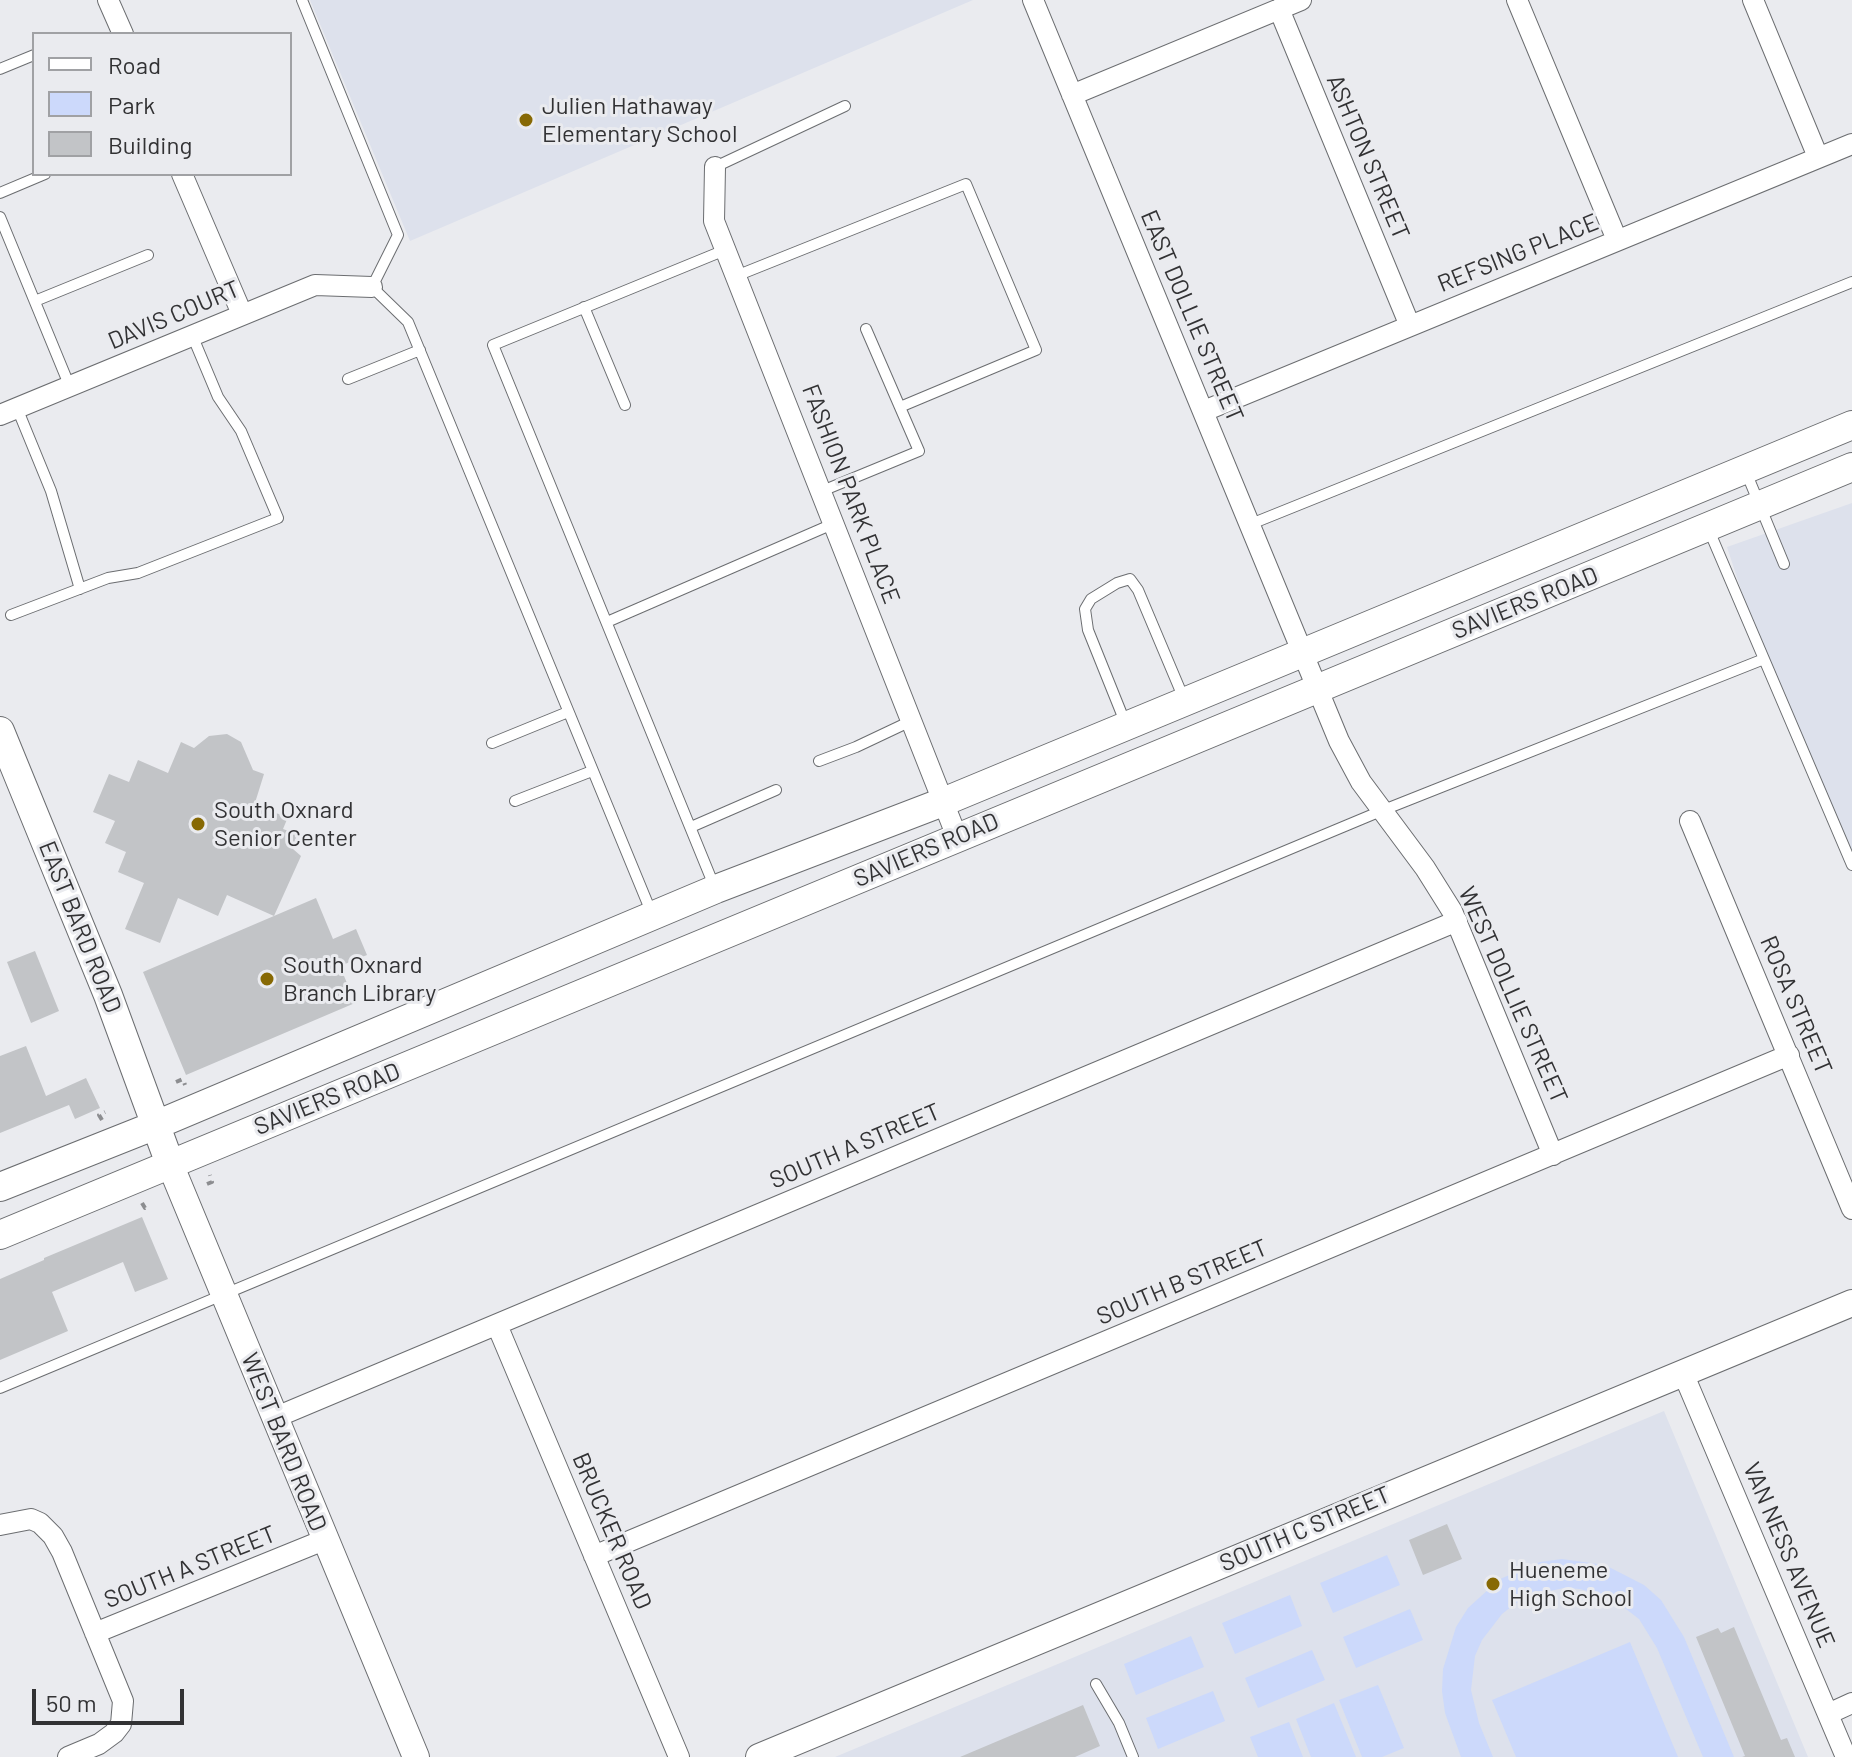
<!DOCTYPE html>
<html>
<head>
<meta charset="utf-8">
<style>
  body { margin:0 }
  #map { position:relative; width:1852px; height:1757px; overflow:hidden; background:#eaebef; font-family:Barlow,sans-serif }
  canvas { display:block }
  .legend { position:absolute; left:32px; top:32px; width:260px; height:144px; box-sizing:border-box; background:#eaebef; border:2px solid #a0a1a4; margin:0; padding:10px 14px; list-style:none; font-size:24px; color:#323234 }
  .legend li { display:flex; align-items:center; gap:16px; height:40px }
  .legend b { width:40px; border:2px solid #a0a1a4 }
  .scale { position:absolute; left:32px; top:1689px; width:152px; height:36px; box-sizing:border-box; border:4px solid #323234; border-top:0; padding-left:10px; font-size:24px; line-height:28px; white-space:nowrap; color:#323234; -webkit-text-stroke:6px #eaebef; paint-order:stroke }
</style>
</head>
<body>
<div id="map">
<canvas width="1852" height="1757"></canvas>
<ul class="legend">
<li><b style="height:10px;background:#fff"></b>Road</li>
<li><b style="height:22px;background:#ccd9fb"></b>Park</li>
<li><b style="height:22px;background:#c2c4c7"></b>Building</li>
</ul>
<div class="scale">50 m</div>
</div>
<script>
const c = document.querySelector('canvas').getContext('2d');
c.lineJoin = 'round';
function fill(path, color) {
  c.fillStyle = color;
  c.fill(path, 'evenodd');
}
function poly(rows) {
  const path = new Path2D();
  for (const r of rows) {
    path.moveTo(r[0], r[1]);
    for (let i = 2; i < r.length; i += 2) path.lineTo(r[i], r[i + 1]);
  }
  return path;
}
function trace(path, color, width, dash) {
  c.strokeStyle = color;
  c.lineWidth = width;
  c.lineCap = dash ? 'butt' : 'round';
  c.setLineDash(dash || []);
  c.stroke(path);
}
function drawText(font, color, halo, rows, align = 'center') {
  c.font = font + ' Barlow,sans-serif';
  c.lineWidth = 6;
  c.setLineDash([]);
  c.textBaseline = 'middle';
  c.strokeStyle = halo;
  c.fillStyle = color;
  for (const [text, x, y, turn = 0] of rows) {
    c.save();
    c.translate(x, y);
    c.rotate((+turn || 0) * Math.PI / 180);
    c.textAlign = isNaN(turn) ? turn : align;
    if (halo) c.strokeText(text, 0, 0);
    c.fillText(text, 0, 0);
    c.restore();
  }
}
const built = poly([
  [310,0,973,0,410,241],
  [1852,503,1852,865,1764,660,1727,547],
  [1664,1411,1808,1757,835,1757]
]);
const green = poly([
  [1387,1555,1400,1585,1333,1613,1320,1583],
  [1562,1559,1605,1565,1644,1585,1661,1600,1684,1637,1734,1757,1703,1757,1657,1648,1639,1619,1613,1599,1580,1589,1564,1588,1531,1595,1516,1603,1502,1614,1482,1640,1475,1656,1471,1690,1479,1723,1493,1757,1461,1757,1445,1713,1442,1691,1443,1669,1456,1627,1468,1608,1500,1579,1540,1562],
  [1290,1595,1302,1626,1235,1654,1222,1623],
  [1410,1609,1423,1640,1356,1668,1343,1637],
  [1191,1636,1204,1667,1136,1695,1124,1664],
  [1630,1642,1678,1757,1516,1757,1492,1700],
  [1312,1650,1325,1680,1258,1708,1245,1678],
  [1378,1685,1404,1748,1382,1757,1362,1757,1339,1700],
  [1213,1691,1225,1721,1158,1749,1146,1718],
  [1334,1703,1356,1757,1311,1757,1296,1719],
  [1289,1722,1303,1757,1258,1757,1250,1737]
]);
const building = poly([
  [227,734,241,742,253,770,264,774,254,806,288,817,283,829,297,834,293,849,301,856,274,916,227,895,218,916,178,898,160,943,125,929,144,883,118,872,126,852,105,843,115,821,93,812,109,774,129,782,138,760,168,773,181,742,194,748,209,736],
  [316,898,333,939,356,929,367,955,340,966,355,1003,186,1075,143,972],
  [35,951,59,1011,31,1023,7,962],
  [26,1046,46,1096,86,1078,100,1108,75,1119,69,1105,0,1133,0,1056],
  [142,1217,168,1279,135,1292,123,1262,52,1292,68,1331,0,1360,0,1279,44,1260,44,1258],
  [1447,1524,1462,1559,1423,1575,1409,1540],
  [1734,1627,1781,1740,1787,1738,1795,1757,1742,1757,1745,1756,1696,1637,1718,1628,1721,1633],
  [1083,1705,1100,1746,1075,1757,960,1757]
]);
const path = poly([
  [176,1082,183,1079,185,1085],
  [102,1120,99,1115,105,1112],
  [207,1184,212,1182,210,1175],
  [142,1203,145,1208,149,1206]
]);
const service = poly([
  [302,0,398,235,372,287,408,322,652,914],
  [0,69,34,55],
  [715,167,845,106],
  [0,193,45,174],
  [0,217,70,387],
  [736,276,966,184,1036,350,900,407],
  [35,301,148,255],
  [584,307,625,405],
  [348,379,420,350],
  [17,408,51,491,80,589],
  [1746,472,1784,564],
  [822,491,919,451,866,329],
  [1251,524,1852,282],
  [1708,528,1852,865],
  [11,615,108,578,138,573,278,518,241,431,218,397,192,335],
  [607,622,835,523],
  [1125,722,1088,630,1085,609,1091,599,1117,583,1130,579,1138,590,1184,699],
  [492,743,568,712],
  [819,761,856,747,911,721],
  [515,801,592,771],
  [691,827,776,790],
  [715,888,493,345,725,250],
  [0,1388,1381,811,1764,659],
  [1096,1684,1119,1723,1133,1757]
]);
const minor = poly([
  [108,0,123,34],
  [1033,0,1339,741,1361,782,1425,868,1452,911,1553,1155],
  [1517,0,1617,240],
  [1753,0,1818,157],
  [1279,9,1410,326],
  [1072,95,1301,0],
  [715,167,714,221,957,837],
  [182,174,242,314],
  [1204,411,1852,144],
  [0,415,315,285,372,287],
  [1690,821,1852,1209],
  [497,1325,679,1757],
  [1683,1373,1846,1757],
  [274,1418,1457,921],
  [0,1525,31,1519,40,1523,53,1536,62,1552,123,1701,121,1724,114,1733,99,1744,68,1757],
  [594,1556,1789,1055],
  [95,1633,324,1540],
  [1828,1714,1852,1703]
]);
const tertiary = poly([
  [170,1164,416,1757],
  [759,1757,1852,1303]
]);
const secondary = poly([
  [0,731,108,995,170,1164],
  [0,1187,156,1125,716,889,943,802,1852,425],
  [0,1235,1852,467]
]);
const markers = [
  [526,120,8,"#876904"],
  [198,824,8,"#876904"],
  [267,979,8,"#876904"],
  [1493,1584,8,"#876904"]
];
const poiNames = [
  ["Julien Hathaway",542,106],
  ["Elementary School",542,134],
  ["South Oxnard",214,810],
  ["Senior Center",214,838],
  ["South Oxnard",283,965],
  ["Branch Library",283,993],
  ["Hueneme",1509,1570],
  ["High School",1509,1598]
];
const streetNames = [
  ["ASHTON STREET",1368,157,67],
  ["REFSING PLACE",1518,253,-22],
  ["DAVIS COURT",174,315,-23],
  ["EAST DOLLIE STREET",1192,316,67],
  ["FASHION PARK PLACE",851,494,69],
  ["SAVIERS ROAD",1525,603,-22],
  ["SAVIERS ROAD",926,850,-23],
  ["EAST BARD ROAD",80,927,68],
  ["WEST DOLLIE STREET",1513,995,66],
  ["ROSA STREET",1796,1005,67],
  ["SAVIERS ROAD",327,1099,-22],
  ["SOUTH A STREET",855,1146,-23],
  ["SOUTH B STREET",1182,1282,-23],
  ["WEST BARD ROAD",284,1442,68],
  ["SOUTH C STREET",1305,1529,-23],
  ["BRUCKER ROAD",612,1531,67],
  ["VAN NESS AVENUE",1789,1555,67],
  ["SOUTH A STREET",190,1567,-22]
];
fill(built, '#dde1ec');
fill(green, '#ccd9fb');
fill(building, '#c2c4c7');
trace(service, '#6b6d70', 12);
trace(minor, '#6b6d70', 22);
trace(tertiary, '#6b6d70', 28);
trace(secondary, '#6b6d70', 30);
trace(path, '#8c8d90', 4, [6, 6]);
trace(service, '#fff', 10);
trace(minor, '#fff', 20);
trace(tertiary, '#fff', 26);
trace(secondary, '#fff', 28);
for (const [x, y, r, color] of markers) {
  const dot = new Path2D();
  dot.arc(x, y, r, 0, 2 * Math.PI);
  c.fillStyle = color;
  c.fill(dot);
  trace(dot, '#eaebef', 3);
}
drawText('24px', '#323234', '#eaebef', poiNames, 'left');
drawText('24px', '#323234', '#eaebef', streetNames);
</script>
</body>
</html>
